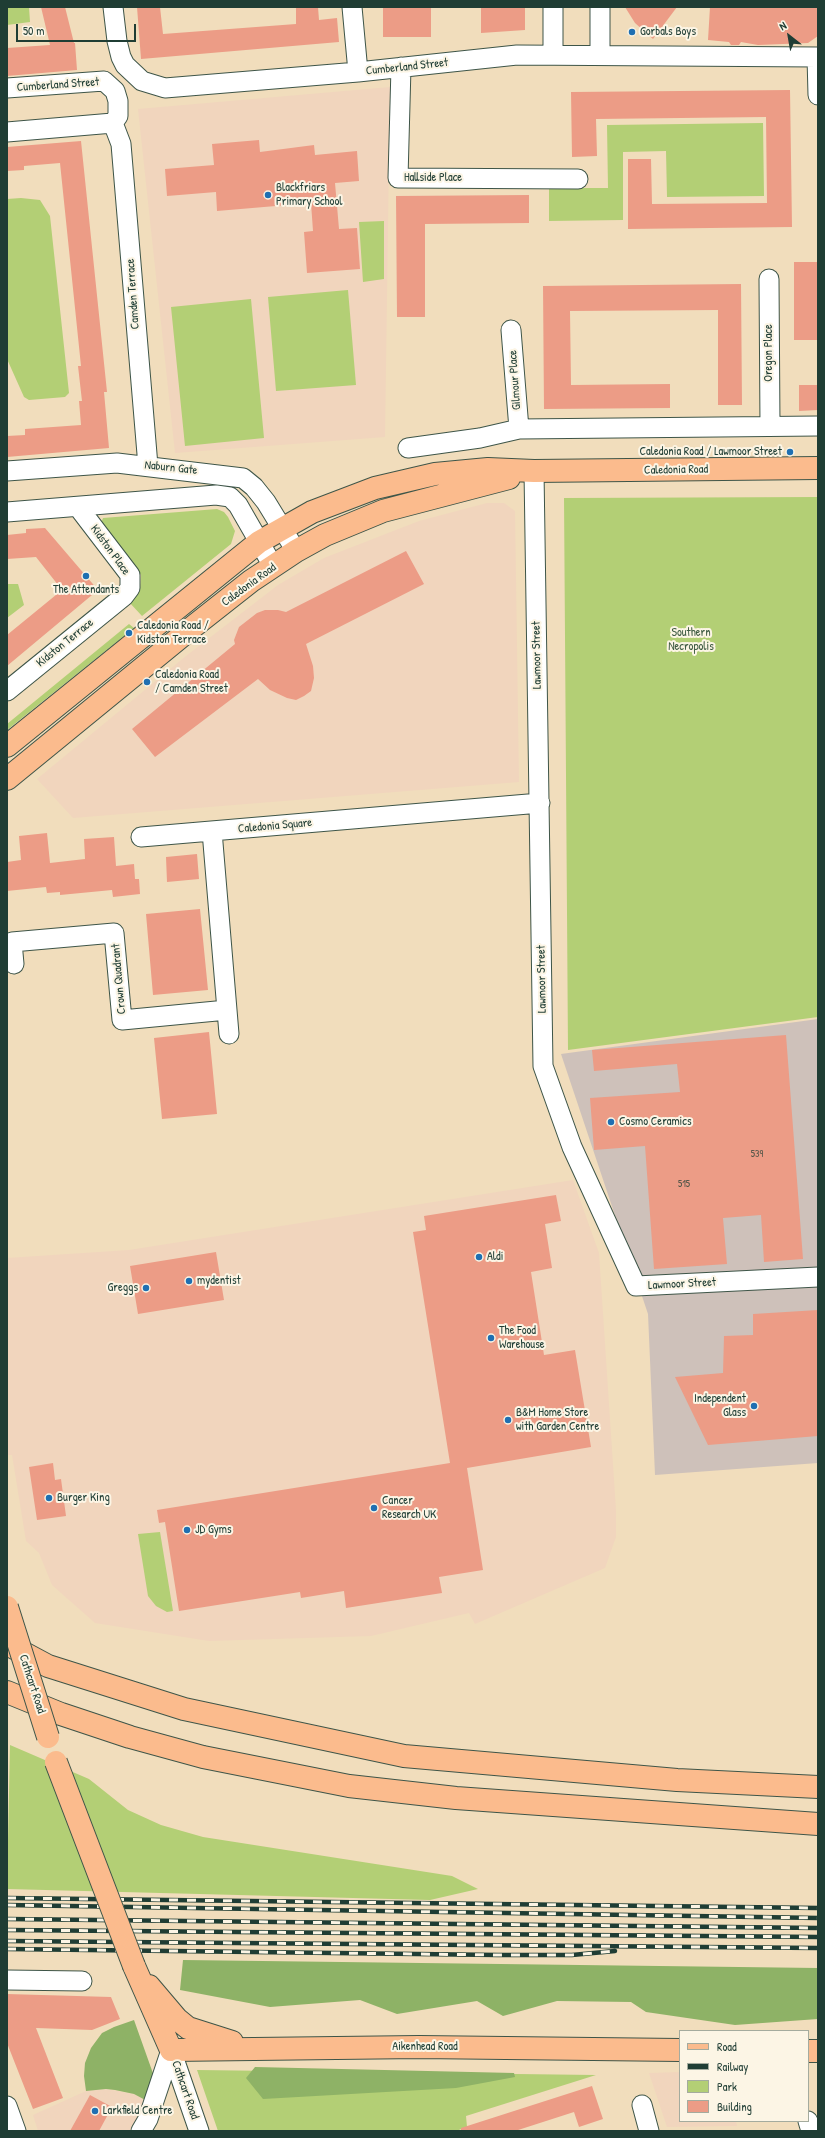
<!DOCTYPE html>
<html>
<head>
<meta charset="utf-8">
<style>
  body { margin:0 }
  #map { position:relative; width:825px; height:2138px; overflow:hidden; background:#f1ddbc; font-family:"Patrick Hand",sans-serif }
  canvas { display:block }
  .frame { position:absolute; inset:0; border:8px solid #1f3d34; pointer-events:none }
  .legend { position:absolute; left:679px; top:2030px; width:130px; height:92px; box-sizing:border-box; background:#fcf5e5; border:1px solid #a4ab9e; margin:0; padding:5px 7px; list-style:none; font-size:12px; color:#1f3d34 }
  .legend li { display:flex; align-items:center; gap:8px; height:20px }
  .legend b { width:20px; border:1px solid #a4ab9e }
  .north { position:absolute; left:769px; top:16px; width:40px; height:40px; -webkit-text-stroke:3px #fcf5e5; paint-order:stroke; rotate:329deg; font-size:11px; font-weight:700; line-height:16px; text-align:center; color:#1f3d34 }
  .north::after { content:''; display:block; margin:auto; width:14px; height:18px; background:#1f3d34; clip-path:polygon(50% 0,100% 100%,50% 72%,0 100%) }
  .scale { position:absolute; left:16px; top:24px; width:120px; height:18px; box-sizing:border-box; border:2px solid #1f3d34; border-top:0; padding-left:5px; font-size:12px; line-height:14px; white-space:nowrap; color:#1f3d34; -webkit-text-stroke:3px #fcf5e5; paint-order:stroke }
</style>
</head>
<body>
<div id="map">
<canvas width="825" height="2138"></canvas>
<div class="frame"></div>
<ul class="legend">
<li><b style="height:5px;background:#fbbb8d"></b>Road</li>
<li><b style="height:5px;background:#1f3d34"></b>Railway</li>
<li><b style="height:11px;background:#b3cf75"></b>Park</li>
<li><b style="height:11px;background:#ec9c86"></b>Building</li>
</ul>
<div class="north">N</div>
<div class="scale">50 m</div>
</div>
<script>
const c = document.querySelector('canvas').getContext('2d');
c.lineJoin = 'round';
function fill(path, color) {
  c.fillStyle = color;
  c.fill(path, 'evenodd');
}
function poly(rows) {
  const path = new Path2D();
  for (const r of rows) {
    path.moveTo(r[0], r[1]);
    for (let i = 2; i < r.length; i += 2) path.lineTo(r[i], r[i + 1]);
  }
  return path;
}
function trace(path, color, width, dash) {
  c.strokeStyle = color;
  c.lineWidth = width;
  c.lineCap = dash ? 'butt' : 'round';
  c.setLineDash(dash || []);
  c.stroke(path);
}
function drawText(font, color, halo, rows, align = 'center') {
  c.font = font + ' "Patrick Hand",sans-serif';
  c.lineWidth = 4;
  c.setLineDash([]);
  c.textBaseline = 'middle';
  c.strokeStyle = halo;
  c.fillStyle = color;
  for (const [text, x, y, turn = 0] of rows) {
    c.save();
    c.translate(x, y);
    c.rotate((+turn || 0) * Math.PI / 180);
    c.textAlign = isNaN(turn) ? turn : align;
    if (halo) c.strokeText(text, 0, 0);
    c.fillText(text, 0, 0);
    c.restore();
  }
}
const built = poly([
  [390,87,385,437,175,453,138,109],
  [487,503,504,503,515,511,519,782,73,818,37,779,186,656,278,585,324,558,419,521],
  [573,1180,599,1253,616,1510,616,1537,605,1568,475,1624,469,1613,371,1636,209,1641,95,1623,52,1585,39,1553,26,1541,12,1455,7,1455,7,1258,129,1250],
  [680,2072,680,2121,736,2121,737,2126,667,2127,649,2073],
  [106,2089,134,2094,149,2102,129,2131,38,2131,33,2115,86,2091]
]);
const industrial = poly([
  [818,1019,818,1463,655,1475,648,1314,561,1054]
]);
const green = poly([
  [7,7,29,7,30,22,7,25],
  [763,123,764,196,667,197,666,151,623,152,623,220,549,221,549,188,608,188,607,125],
  [21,198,40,200,50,216,69,393,65,397,29,400,24,397,7,359,7,199],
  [384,221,384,279,363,282,359,222],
  [348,290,356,385,276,391,268,297],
  [251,299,264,438,185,446,171,307],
  [818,497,818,1017,568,1050,564,498],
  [217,509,224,512,228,517,235,531,231,544,142,616,129,602,140,590,141,575,100,526,103,518],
  [7,584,18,584,24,605,7,618],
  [129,624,134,628,7,730,7,724],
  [160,1532,173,1611,167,1612,156,1606,148,1596,138,1534],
  [10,1745,89,1779,128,1810,161,1825,203,1837,452,1876,478,1889,430,1900,7,1889],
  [197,2070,596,2075,466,2116,467,2127,456,2131,218,2131]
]);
const forest = poly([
  [183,1960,818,1968,818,2019,735,2025,646,2012,631,2002,557,2001,503,2016,477,2001,397,2014,360,2000,270,2007,180,1990],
  [134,2020,155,2079,149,2102,134,2094,115,2090,106,2089,86,2091,84,2076,85,2063,91,2048,102,2033,114,2027],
  [255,2067,514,2073,515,2077,456,2088,263,2099,246,2078]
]);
const building = poly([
  [41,7,65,7,74,43,75,43,77,70,7,76,7,48,50,45],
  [137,7,160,7,163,34,296,24,296,7,318,7,319,20,337,18,339,42,141,59],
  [383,7,431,7,431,37,383,37],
  [481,7,525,7,525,30,481,33],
  [625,7,677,7,653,39,635,23],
  [710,7,818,7,818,36,808,43,758,45,741,42,739,45,731,45,729,42,708,40],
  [790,90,792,227,628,229,628,159,651,159,652,204,767,203,766,117,596,119,597,156,572,157,571,92],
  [259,140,260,152,314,145,315,155,357,151,359,181,335,183,339,229,357,228,360,269,307,273,304,232,313,231,311,203,217,211,216,192,167,196,165,169,214,165,212,144],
  [81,141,107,392,104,392,109,448,7,457,7,436,25,435,25,429,81,425,79,401,82,401,78,366,81,366,60,163,24,166,24,170,7,171,7,147],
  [529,195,529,223,425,224,425,317,397,317,396,196],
  [794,262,818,262,818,340,794,340],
  [741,284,742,405,718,405,718,310,570,311,571,385,670,384,670,408,544,409,543,286],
  [799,385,818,385,818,410,799,411],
  [45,528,98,590,7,666,7,635,62,590,36,557,7,559,7,535,26,533,26,529],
  [406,551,424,584,306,644,313,666,314,678,311,691,304,696,296,700,287,698,270,690,258,679,155,757,132,729,235,644,234,640,239,627,257,613,265,610,278,610,286,612],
  [47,833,50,863,85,859,84,839,114,837,116,866,134,864,135,879,139,879,140,894,113,897,112,890,60,895,60,892,47,893,46,887,7,891,7,862,21,860,19,836],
  [197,854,199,879,167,882,166,857],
  [200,909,208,990,153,995,146,914],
  [209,1032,217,1114,162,1119,154,1038],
  [786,1035,803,1259,764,1262,761,1215,723,1218,727,1264,654,1269,645,1146,594,1150,590,1098,680,1092,677,1064,594,1071,592,1050],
  [556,1195,561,1221,545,1224,552,1268,531,1272,544,1355,575,1350,591,1447,467,1468,483,1570,439,1577,442,1593,346,1608,344,1591,301,1598,300,1592,179,1611,165,1522,159,1523,157,1510,450,1463,413,1232,426,1230,424,1216],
  [216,1252,224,1300,138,1314,130,1266],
  [818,1310,818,1436,708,1445,675,1377,723,1373,724,1336,753,1335,753,1314],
  [53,1463,55,1480,61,1479,66,1516,37,1520,29,1467],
  [7,1994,111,1997,120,2019,92,2030,36,2028,63,2098,33,2109,7,2043],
  [592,2086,603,2119,579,2127,574,2112,515,2131,461,2131,461,2128],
  [90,2095,112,2107,99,2131,70,2131]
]);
const minor = poly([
  [113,7,117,41,121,57,125,65,142,81,165,88,358,72,517,55,818,57],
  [352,7,358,72],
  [553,7,553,55],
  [600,7,600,55],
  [817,57,818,95],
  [401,67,398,178,578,179],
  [7,88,104,81,115,91,118,101,118,116,113,123],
  [113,123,121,144,148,466],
  [7,132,113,123],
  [769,279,770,426],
  [511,330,519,429],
  [408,448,480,438,519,429,818,426],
  [7,471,117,463,243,478,254,487,266,502,296,551],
  [534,471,543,1066,572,1147,636,1286,818,1277],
  [7,512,216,495,230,497,238,505,273,566],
  [7,691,124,596,130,588,130,575,78,507],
  [212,831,229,1034],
  [141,837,540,803],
  [14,964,12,942,114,933,122,1020,227,1010],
  [7,1980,82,1981],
  [171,2050,199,2131],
  [642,2105,649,2131],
  [7,2106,16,2131],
  [808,2121,811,2131],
  [141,2131,148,2119,171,2050]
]);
const major = poly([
  [7,746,259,542,312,512,375,488,435,474,488,469,534,471,818,468],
  [7,779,194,626,251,581,296,551,325,535,383,511,509,478],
  [134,1966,171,2050,419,2047,680,2050],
  [149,1986,177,2019,188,2028,232,2042],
  [808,2051,818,2051]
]);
const highway = poly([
  [7,1644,48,1666,184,1709,404,1756,677,1780,818,1787],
  [7,1692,61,1714,130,1737,203,1757,349,1786,456,1798,818,1824]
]);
const rail = poly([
  [7,1898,818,1908],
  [7,1905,818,1918],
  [7,1919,818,1928],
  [7,1930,818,1937],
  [7,1941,818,1948],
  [7,1949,498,1955,572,1955,615,1951]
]);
const majorBridge = poly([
  [7,1607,48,1737],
  [56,1762,134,1966]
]);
const markers = [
  [632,32,4,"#1f6fb2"],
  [268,195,4,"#1f6fb2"],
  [790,452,4,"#1f6fb2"],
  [86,576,4,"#1f6fb2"],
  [129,633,4,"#1f6fb2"],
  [147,682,4,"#1f6fb2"],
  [611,1122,4,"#1f6fb2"],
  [479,1257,4,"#1f6fb2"],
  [189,1281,4,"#1f6fb2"],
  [146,1288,4,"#1f6fb2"],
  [491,1338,4,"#1f6fb2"],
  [754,1406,4,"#1f6fb2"],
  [508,1420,4,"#1f6fb2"],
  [49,1498,4,"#1f6fb2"],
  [374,1508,4,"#1f6fb2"],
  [187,1530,4,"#1f6fb2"],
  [95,2111,4,"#1f6fb2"]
];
const numberNames = [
  ["539",757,1154],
  ["515",684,1184]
];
const poiNames = [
  ["Gorbals Boys",640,32],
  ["Blackfriars",276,188],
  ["Primary School",276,202],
  ["Caledonia Road / Lawmoor Street",782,452,"right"],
  ["The Attendants",86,590,"center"],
  ["Caledonia Road /",137,626],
  ["Kidston Terrace",137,640],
  ["Caledonia Road",155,675],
  ["/ Camden Street",155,689],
  ["Cosmo Ceramics",619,1122],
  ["Aldi",487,1257],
  ["mydentist",197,1281],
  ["Greggs",138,1288,"right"],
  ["The Food",499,1331],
  ["Warehouse",499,1345],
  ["Independent",746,1399,"right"],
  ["Glass",746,1413,"right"],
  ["B&M Home Store",516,1413],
  ["with Garden Centre",516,1427],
  ["Burger King",57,1498],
  ["Cancer",382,1501],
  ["Research UK",382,1515],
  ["JD Gyms",195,1530],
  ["Larkfield Centre",103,2111]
];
const streetNames = [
  ["Cumberland Street",407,67,-6],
  ["Cumberland Street",58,85,-4],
  ["Hallside Place",433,178],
  ["Camden Terrace",133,294,-94],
  ["Oregon Place",769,353,-90],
  ["Gilmour Place",515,380,-94],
  ["Naburn Gate",171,468,6],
  ["Caledonia Road",676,470,-1],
  ["Kidston Place",110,550,54],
  ["Caledonia Road",249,585,-36],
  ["Kidston Terrace",65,643,-39],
  ["Lawmoor Street",537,655,-91],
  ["Caledonia Square",275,826,-5],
  ["Crown Quadrant",119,979,-95],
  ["Lawmoor Street",542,979,-91],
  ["Lawmoor Street",682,1284,-3],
  ["Cathcart Road",32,1684,72],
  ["Aikenhead Road",425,2047],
  ["Cathcart Road",185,2090,71]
];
const parkNames = [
  ["Southern",691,633],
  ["Necropolis",691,647]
];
fill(built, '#f1d5bd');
fill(industrial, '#cec1ba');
fill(green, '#b3cf75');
fill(forest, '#8eb266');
fill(building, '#ec9c86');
trace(minor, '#3e5548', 21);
trace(major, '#3e5548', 24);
trace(highway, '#3e5548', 24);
trace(minor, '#fff', 19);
trace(major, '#fbbb8d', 22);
trace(highway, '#fbbb8d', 22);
trace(rail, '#1f3d34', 4.5);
trace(rail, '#fcf5e5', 3, [9]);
trace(majorBridge, '#3e5548', 24, []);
trace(majorBridge, '#fbbb8d', 22);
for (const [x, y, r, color] of markers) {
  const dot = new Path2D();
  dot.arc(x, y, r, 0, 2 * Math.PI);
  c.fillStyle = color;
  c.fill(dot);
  trace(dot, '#fcf5e5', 1.5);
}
drawText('10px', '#525548', null, numberNames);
drawText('12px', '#1f3d34', '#fcf5e5', poiNames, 'left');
drawText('12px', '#1f3d34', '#fcf5e5', streetNames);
drawText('12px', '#3d5a41', '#fcf5e5', parkNames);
</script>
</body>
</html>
